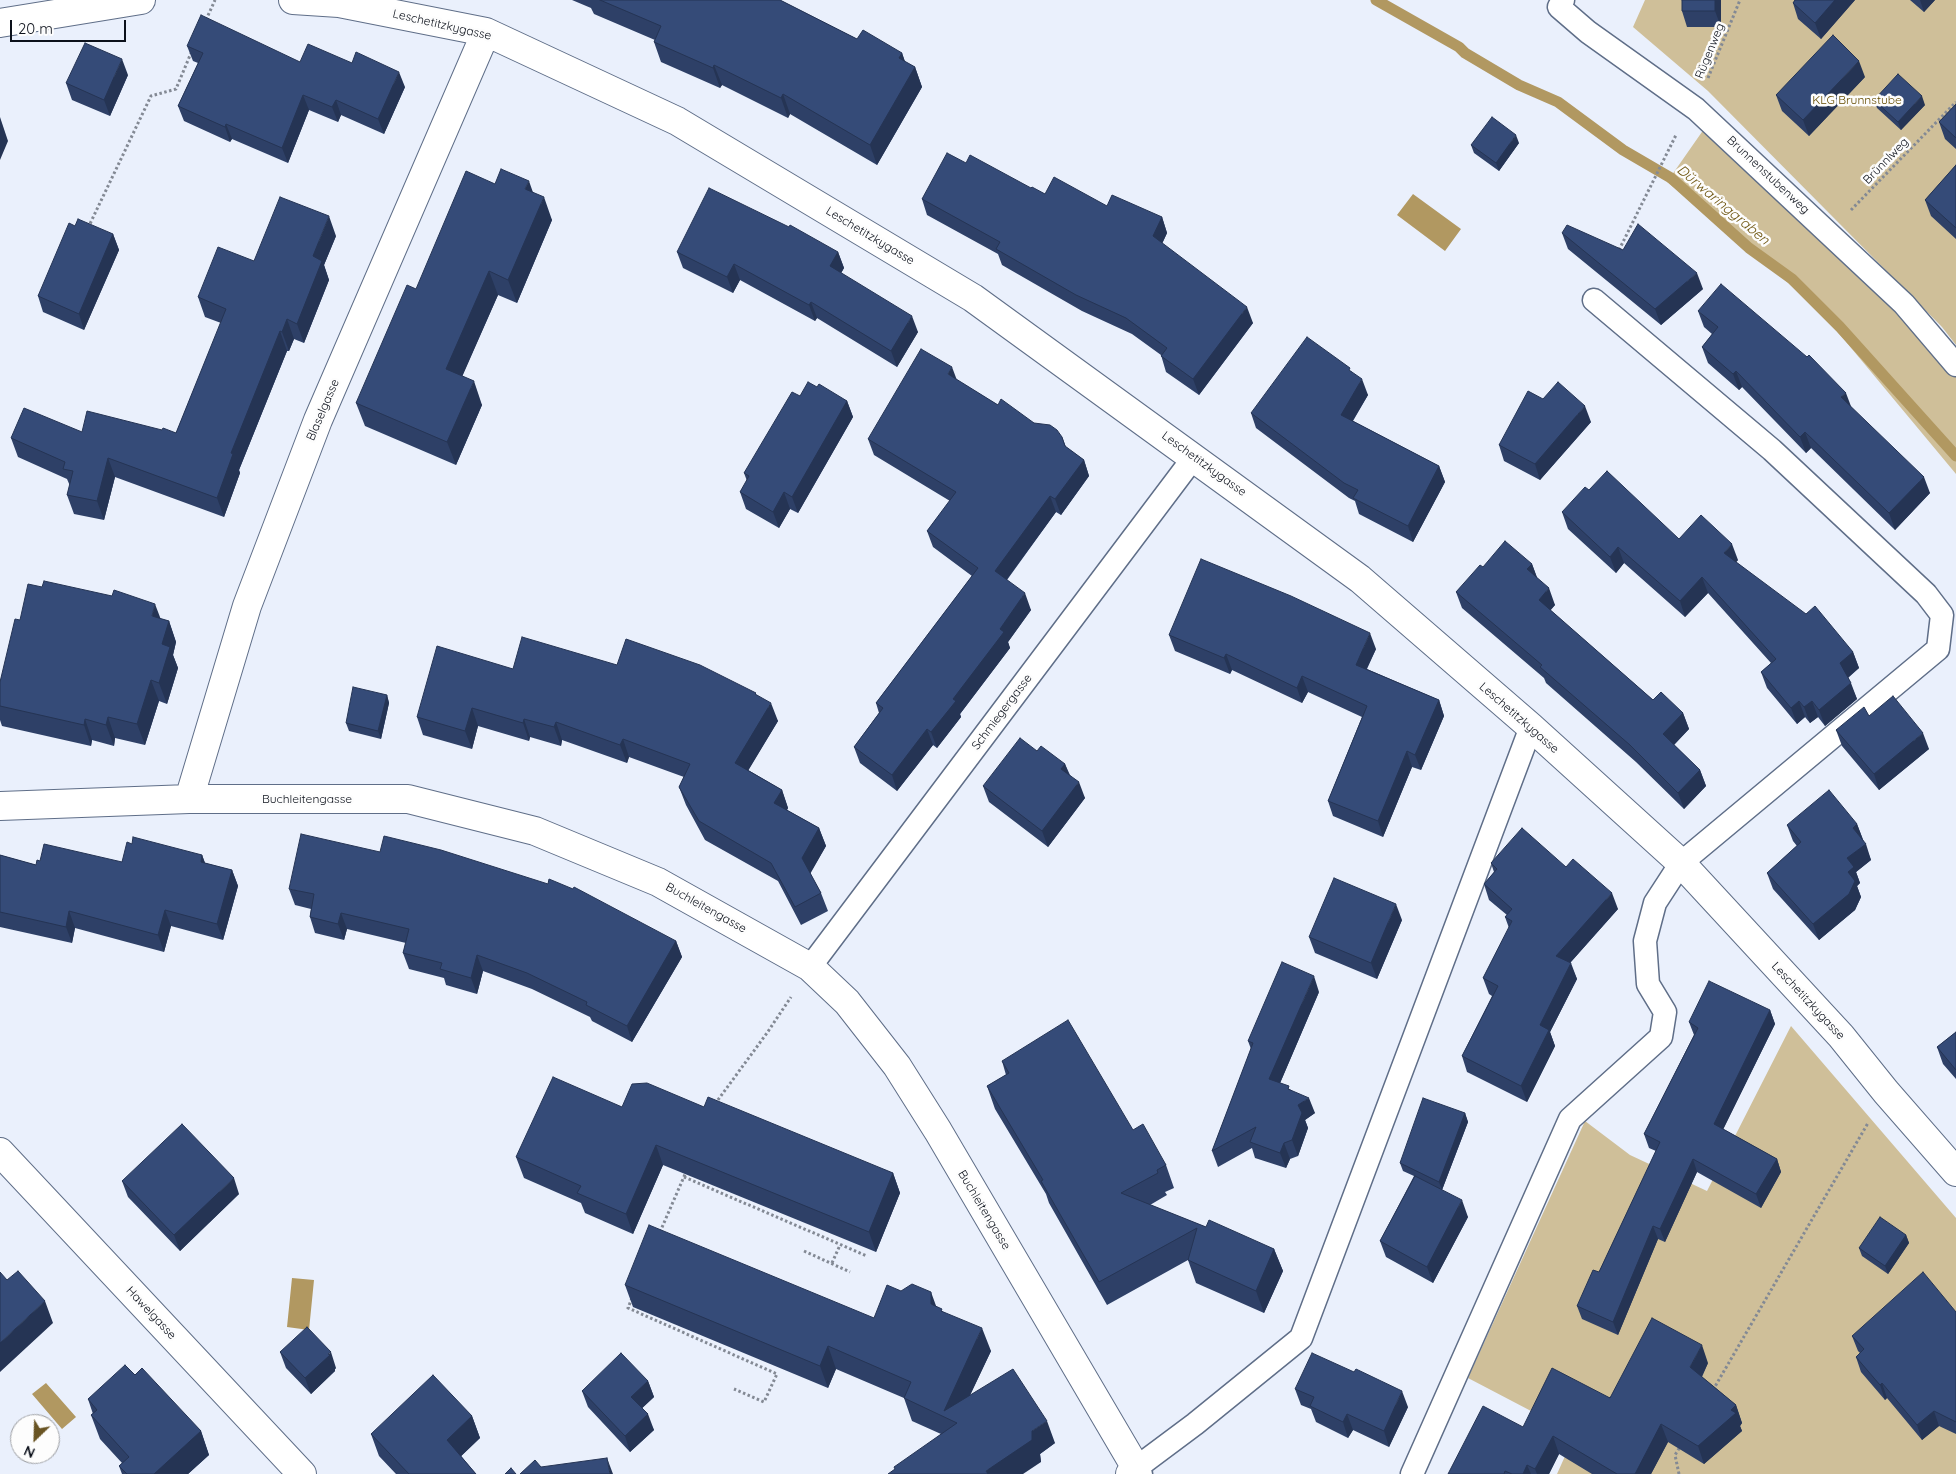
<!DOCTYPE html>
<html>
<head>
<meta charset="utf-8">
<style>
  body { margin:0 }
  #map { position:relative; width:1956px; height:1474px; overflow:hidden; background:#eaf0fc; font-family:Quicksand,sans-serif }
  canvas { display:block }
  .north { position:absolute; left:10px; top:1414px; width:50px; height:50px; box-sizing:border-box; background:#fdfdfd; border:1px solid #9d9fa3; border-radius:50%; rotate:204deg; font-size:14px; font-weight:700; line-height:20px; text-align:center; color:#0c111b }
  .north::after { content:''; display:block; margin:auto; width:18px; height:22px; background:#695423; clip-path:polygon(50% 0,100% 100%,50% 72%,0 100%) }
  .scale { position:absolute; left:10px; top:20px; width:116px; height:22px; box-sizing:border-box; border:2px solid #0c111b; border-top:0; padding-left:6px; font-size:15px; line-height:18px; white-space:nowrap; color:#0c111b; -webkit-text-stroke:4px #fdfdfd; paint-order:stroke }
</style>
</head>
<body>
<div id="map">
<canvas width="1956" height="1474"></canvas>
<div class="north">N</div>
<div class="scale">20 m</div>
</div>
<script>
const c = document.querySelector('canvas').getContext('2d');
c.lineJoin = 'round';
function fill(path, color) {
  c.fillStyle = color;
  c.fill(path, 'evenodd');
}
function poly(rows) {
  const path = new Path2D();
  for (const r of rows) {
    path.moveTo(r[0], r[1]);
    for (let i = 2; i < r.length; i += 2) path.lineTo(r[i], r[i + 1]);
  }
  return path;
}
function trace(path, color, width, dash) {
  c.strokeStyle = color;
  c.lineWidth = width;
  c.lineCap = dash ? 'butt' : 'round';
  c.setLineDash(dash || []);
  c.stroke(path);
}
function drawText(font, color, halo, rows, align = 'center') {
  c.font = font + ' Quicksand,sans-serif';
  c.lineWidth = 5;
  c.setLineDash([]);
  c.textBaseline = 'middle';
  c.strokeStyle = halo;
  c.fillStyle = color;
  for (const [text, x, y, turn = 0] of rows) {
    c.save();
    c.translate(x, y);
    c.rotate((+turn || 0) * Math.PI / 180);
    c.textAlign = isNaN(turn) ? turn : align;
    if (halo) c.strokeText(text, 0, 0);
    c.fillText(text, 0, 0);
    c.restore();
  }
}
const green = poly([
  [1645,0,1956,0,1956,345,1942,327,1708,91,1633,27],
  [1704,129,1909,325,1956,376,1956,474,1822,313,1750,249,1667,182],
  [1791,1026,1956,1218,1956,1474,1557,1474,1575,1434,1468,1378,1585,1121,1630,1155,1707,1191]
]);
const water = poly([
  [1413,194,1461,229,1445,251,1397,215],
  [292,1278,314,1280,309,1330,287,1327],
  [46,1383,76,1417,62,1429,32,1394]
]);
const stream = poly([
  [1376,0,1459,47,1465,53,1519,85,1558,102,1623,150,1671,178,1749,248,1792,279,1840,327,1956,456]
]);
const path = poly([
  [206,20,215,0],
  [1708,78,1740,0],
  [1851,210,1956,102],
  [88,228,151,96,176,89,191,53],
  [1619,250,1676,135],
  [715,1104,767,1033,791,997],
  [684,1177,867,1256],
  [660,1232,686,1172],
  [804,1251,850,1272],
  [832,1263,840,1245],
  [632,1298,628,1308,777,1374,764,1402,734,1389],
  [1713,1390,1868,1123],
  [1679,1474,1675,1455,1680,1447]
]);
const service = poly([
  [1563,0,1559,7,1588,32,1696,109,1904,304,1956,365],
  [810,967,1194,457],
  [1141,1474,1136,1468,1195,1424,1301,1338,1531,727],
  [1412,1474,1570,1119,1661,1037,1665,1012,1648,984,1645,941,1655,903,1681,863,1938,649,1942,615,1926,594,1772,450,1594,300]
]);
const minor = poly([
  [293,0,339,3,486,32,677,121,973,298,1360,579,1531,727,1681,863,1841,1036,1886,1092,1956,1172],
  [0,23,141,0],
  [189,799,247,606,318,420,486,32],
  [0,806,189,799,408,799,535,831,658,882,810,967,847,1002,897,1066,938,1131,1136,1468,1130,1474],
  [0,1152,302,1474]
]);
const wall = poly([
  [572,0,780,0,857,39,902,53,905,62,915,67,922,87,877,165,790,114,788,118,722,85,720,88,661,62,654,42,655,40,594,14,591,8],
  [1682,0,1721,0,1721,27,1687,27,1682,11],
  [1795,0,1855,0,1821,39,1798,19,1793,3],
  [1910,0,1935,0,1924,12],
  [187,46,300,62,405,87,384,134,341,115,338,122,309,110,288,163,232,139,230,142,184,121,178,106,198,63,193,61],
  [128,75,110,116,72,100,66,83],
  [1865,77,1809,136,1782,111,1776,95],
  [1874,100,1925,105,1901,130,1877,108],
  [1956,104,1956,149,1945,139,1939,122],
  [1519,143,1499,171,1474,153,1471,145],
  [966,163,1045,194,1162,217,1167,233,1162,244,1253,323,1199,395,1166,372,1161,355,1132,334,1082,311,1002,265,998,254,927,215,922,199],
  [1956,165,1956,239,1931,216,1925,200],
  [495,184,533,192,552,220,517,303,498,295,462,376,482,405,456,465,365,426,356,403],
  [75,226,113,234,119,250,84,330,43,312,38,296],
  [1562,233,1623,250,1703,289,1661,325,1568,249],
  [336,236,324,265,329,280,304,343,294,339,289,351,287,351,239,470,240,473,224,517,115,477,104,520,74,514,67,495,70,486,67,479,18,457,11,438,82,432,162,430,176,433,221,323,205,317,198,297,254,261],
  [677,252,838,252,844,268,841,273,918,332,897,367,817,318,815,321,740,280,733,293,683,268],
  [1698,311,1851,407,1930,493,1895,530,1811,448,1806,453,1742,387,1739,390,1708,363,1702,347,1712,334,1704,327],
  [1351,371,1368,395,1353,421,1439,466,1445,482,1413,542,1359,514,1355,501,1349,498,1256,428,1251,413],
  [957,380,998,405,1062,437,1066,447,1084,460,1089,476,1061,515,1056,512,1007,580,1031,610,1008,642,1010,648,960,714,961,717,937,748,933,745,897,791,860,763,854,747,879,713,876,703,972,576,933,547,927,531,950,501,874,455,868,439],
  [817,387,847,401,853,417,798,513,790,509,779,528,746,509,740,492,747,481,744,473,800,396],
  [1543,399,1591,422,1540,480,1504,461,1499,445],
  [1589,490,1679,539,1738,560,1736,562,1853,652,1859,668,1848,678,1857,699,1825,726,1818,717,1810,723,1805,717,1797,724,1767,688,1761,672,1771,663,1708,593,1685,617,1624,563,1616,573,1568,529,1562,512],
  [1532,564,1537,578,1555,605,1550,610,1653,700,1683,713,1689,729,1674,745,1700,770,1706,786,1684,809,1636,762,1546,683,1544,678,1462,608,1456,592,1483,567],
  [161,619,169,621,176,642,173,655,178,668,167,704,159,701,145,745,115,738,114,746,92,740,91,746,2,726,0,720,0,682,20,620],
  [1169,635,1376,649,1367,669,1439,700,1444,716,1421,770,1412,767,1383,837,1333,816,1328,801,1362,717,1308,692,1302,703,1232,670,1230,674,1175,651],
  [617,665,757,695,778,721,748,770,782,790,788,808,787,810,819,828,826,846,810,873,821,893,828,911,801,925,778,881,705,840,686,805,679,787,684,777,629,757,627,763,562,740,561,746,530,737,529,741,478,726,472,749,423,735,417,717,513,669],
  [387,695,389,703,381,739,349,731,346,723],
  [1869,716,1929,749,1879,790,1842,746,1836,730],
  [1037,751,1065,764,1070,775,1085,798,1048,847,989,802,983,786],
  [1857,824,1871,860,1856,872,1860,883,1857,886,1861,897,1855,910,1819,940,1773,889,1767,873,1797,846,1793,841,1787,825],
  [132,844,202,855,205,863,232,870,238,886,223,940,171,926,164,952,75,928,72,943,0,927,0,855,36,865,122,862],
  [1491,863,1566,867,1618,909,1570,963,1577,979,1550,1032,1555,1046,1527,1102,1467,1072,1462,1056,1492,996,1489,994,1483,978,1509,928,1505,917,1507,915,1489,900,1484,884,1494,872],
  [289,889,676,941,682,957,632,1042,592,1021,590,1017,532,989,483,971,477,994,446,985,444,978,409,969,403,953,406,943,347,929,344,940,315,933,310,917,311,909,295,905],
  [1402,920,1377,979,1315,953,1309,937],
  [1319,992,1280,1083,1291,1090,1315,1113,1305,1120,1308,1128,1298,1156,1290,1159,1286,1168,1255,1158,1252,1148,1218,1167,1212,1151,1251,1049,1248,1041],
  [1770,1010,1775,1024,1723,1129,1777,1159,1781,1172,1761,1208,1697,1172,1665,1242,1658,1239,1618,1335,1582,1319,1577,1306,1599,1272,1656,1151,1649,1148,1644,1134,1694,1035,1689,1022],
  [1956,1032,1956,1079,1943,1064,1937,1047],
  [1002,1061,1133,1130,1166,1165,1174,1188,1165,1192,1167,1195,1150,1205,1206,1227,1274,1249,1283,1271,1264,1313,1196,1283,1188,1260,1107,1305,1049,1203,1046,1194,995,1109,987,1086,1006,1075],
  [622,1107,704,1107,893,1173,900,1193,876,1252,663,1165,633,1234,585,1213,581,1203,524,1178,516,1157],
  [1465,1113,1468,1122,1442,1190,1468,1217,1433,1283,1386,1257,1380,1241,1414,1176,1403,1171,1400,1163],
  [122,1181,239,1194,180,1251,128,1197],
  [1906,1235,1909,1243,1888,1274,1862,1256,1859,1248],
  [625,1285,874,1318,936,1306,991,1351,970,1395,1055,1443,1040,1454,1041,1462,895,1470,941,1434,912,1421,904,1398,836,1369,828,1388,633,1307],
  [1956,1312,1956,1434,1939,1426,1922,1440,1887,1398,1885,1400,1861,1372,1856,1357,1860,1353,1858,1351,1852,1336],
  [280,1352,336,1368,335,1369,335,1371,311,1394,286,1368],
  [1708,1363,1702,1377,1736,1405,1742,1423,1740,1426,1742,1431,1704,1464,1668,1442,1651,1474,1592,1474,1559,1454,1549,1474,1448,1474,1523,1427],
  [135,1375,201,1431,209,1455,188,1474,122,1474,119,1466,122,1463,100,1439,91,1415,93,1414,88,1399],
  [648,1381,654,1397,642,1408,654,1430,630,1452,588,1407,582,1391],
  [1295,1389,1408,1407,1389,1447,1353,1430,1348,1438,1316,1422,1311,1409,1301,1405],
  [472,1416,480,1438,461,1456,476,1474,396,1474,379,1456,371,1434]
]);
const shadedWall = poly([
  [1715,0,1721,0,1721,27,1715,11],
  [1835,0,1855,0,1821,39,1815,23],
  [1920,0,1935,0,1924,12],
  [902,53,909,73,899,58],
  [122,59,128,75,110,116,104,100],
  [1859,61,1865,77,1809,136,1803,120],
  [714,65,722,85,720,88,713,68],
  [915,67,922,87,877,165,870,145],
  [399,72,405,87,384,134,378,119],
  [783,94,790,114,788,118,781,98],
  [303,95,309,110,288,163,282,148],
  [1922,96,1925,105,1901,130,1898,122],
  [336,100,341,115,338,122,332,107],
  [0,117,8,141,0,160],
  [226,124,232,139,230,142,225,127],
  [1516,135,1519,143,1499,171,1496,163],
  [529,181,537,204,525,189],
  [544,197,552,220,517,303,508,280],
  [329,216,336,236,324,265,329,280,304,343,297,324,313,256],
  [1162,217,1167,233,1158,252,1153,236],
  [113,234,119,250,84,330,79,314],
  [838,252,844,268,836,282,830,266],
  [734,264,740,280,733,293,727,277],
  [489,271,498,295,455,393,446,369],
  [1697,273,1703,289,1661,325,1655,309],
  [811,302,817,318,815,321,809,305],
  [1247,307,1253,323,1199,395,1193,379],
  [912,316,918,332,897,367,891,351],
  [287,319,294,339,289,351,282,332],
  [280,331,287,351,239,470,240,473,224,517,217,498,231,453],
  [952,367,958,383,948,374],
  [1736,371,1742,387,1739,390,1733,374],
  [1362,379,1368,395,1347,430,1341,415],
  [474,381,482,405,456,465,447,442],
  [1846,393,1852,409,1841,397],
  [847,401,853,417,798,513,792,497],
  [1585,406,1591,422,1540,480,1535,464],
  [1805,432,1811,448,1806,453,1800,437],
  [108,458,115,477,104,520,97,501],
  [1084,460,1089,476,1061,515,1055,499],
  [1439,466,1445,482,1413,542,1408,526],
  [1924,477,1930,493,1895,530,1889,513],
  [784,492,790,509,779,528,773,512],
  [1050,496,1056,512,1001,587,995,571],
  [1732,544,1738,560,1730,569,1724,553],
  [1618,547,1624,563,1616,573,1610,557],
  [1532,564,1538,580,1527,569],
  [1702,577,1708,593,1685,617,1680,601],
  [1549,588,1555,605,1545,617,1539,600],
  [1025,593,1031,610,1008,642,1010,648,960,714,961,717,937,748,931,732,1000,629],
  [155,604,163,625,152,616],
  [169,621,176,642,173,655,178,668,167,704,159,683,162,644],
  [1370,633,1376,649,1361,680,1356,665],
  [1853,652,1859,668,1846,679,1840,663],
  [1226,654,1232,670,1230,674,1224,658],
  [1302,676,1308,692,1302,703,1297,688],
  [151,680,159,701,145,745,137,724],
  [1851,683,1857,699,1825,726,1819,710],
  [387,695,389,703,381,739,378,731],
  [1439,700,1444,716,1421,770,1415,755],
  [1799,701,1805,717,1797,724,1791,708],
  [1812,701,1818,717,1810,723,1804,707],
  [771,703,778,721,742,781,735,763],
  [472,708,478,726,472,749,465,731],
  [1683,713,1689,729,1669,750,1663,734],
  [108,717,115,738,114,746,106,725],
  [85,719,92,740,91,746,84,725],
  [524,719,530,737,529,741,523,723],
  [556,722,562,740,561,746,554,727],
  [927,729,933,745,897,791,892,775],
  [1923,733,1929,749,1879,790,1874,774],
  [623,739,629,757,627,763,620,745],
  [1407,751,1412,767,1383,837,1378,821],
  [1065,764,1071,780,1061,769],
  [1700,770,1706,786,1684,809,1678,793],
  [1079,782,1085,798,1048,847,1042,831],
  [782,790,788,808,781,821,774,803],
  [1857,824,1863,840,1853,828],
  [819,828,826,846,809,876,802,858],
  [1866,844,1871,860,1856,872,1860,883,1857,886,1861,897,1855,910,1819,940,1813,924,1848,872,1847,858],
  [202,855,208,871,201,862],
  [232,870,238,886,223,940,217,924],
  [1612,893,1618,909,1562,972,1556,956],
  [1396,904,1402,920,1377,979,1371,963],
  [165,910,171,926,164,952,158,935],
  [69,911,75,928,72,943,66,927],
  [341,913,347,929,344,940,338,924],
  [676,941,682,957,632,1042,627,1026],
  [477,955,483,971,477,994,471,978],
  [1571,963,1577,979,1550,1032,1555,1046,1527,1102,1521,1086,1540,1025],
  [1314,976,1319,992,1275,1095,1269,1079],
  [1770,1010,1775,1024,1719,1138,1714,1124],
  [1309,1098,1315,1113,1305,1120,1308,1128,1298,1156,1292,1140,1298,1105],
  [1465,1113,1468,1122,1442,1190,1439,1182],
  [1284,1143,1290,1159,1286,1168,1280,1153],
  [656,1145,663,1165,633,1234,626,1214],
  [1693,1159,1697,1172,1665,1242,1660,1229],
  [1777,1159,1781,1172,1761,1208,1756,1194],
  [893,1173,900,1193,876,1252,869,1232],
  [234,1178,239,1194,180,1251,174,1235],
  [1462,1200,1468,1217,1433,1283,1427,1267],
  [1653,1226,1658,1239,1618,1335,1613,1322],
  [1906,1235,1909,1243,1888,1274,1885,1266],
  [1274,1249,1283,1271,1264,1313,1256,1291],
  [931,1292,939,1314,931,1304],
  [45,1301,53,1323,0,1372,0,1343],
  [982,1328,991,1351,957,1423,944,1411],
  [1702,1345,1708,1363,1697,1386,1690,1367],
  [828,1346,836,1369,828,1388,820,1366],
  [331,1352,336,1368,335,1369,335,1371,311,1394,305,1378],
  [648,1381,654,1397,637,1413,631,1397],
  [1882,1383,1887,1398,1885,1400,1880,1385],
  [1402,1391,1408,1407,1389,1447,1384,1431],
  [1736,1405,1742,1423,1740,1426,1742,1431,1704,1464,1698,1446],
  [1934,1411,1939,1426,1922,1440,1917,1425],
  [648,1414,654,1430,630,1452,625,1436],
  [1347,1414,1353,1430,1348,1438,1343,1422],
  [472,1416,480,1438,455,1462,447,1440],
  [1047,1421,1055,1443,1040,1454,1041,1462,1023,1474,987,1474,986,1471,1032,1431],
  [1661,1424,1668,1442,1651,1474,1635,1474],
  [201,1431,209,1455,188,1474,154,1474],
  [1553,1436,1559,1454,1549,1474,1537,1474,1535,1469],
  [607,1458,613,1474,610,1474],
  [1527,1465,1531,1474,1523,1474]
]);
const building = poly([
  [600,0,780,0,857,39,863,30,902,53,899,58,915,67,870,145,783,94,781,98,714,65,713,68,654,42,661,26,600,0],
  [1682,0,1715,0,1715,11,1682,11,1682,0],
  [1795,0,1835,0,1815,23,1793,3,1795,0],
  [201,15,300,62,308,44,352,63,356,52,399,72,378,119,336,100,332,107,303,95,282,148,226,124,225,127,178,106,203,53,187,46,201,15],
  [1833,35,1859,61,1803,120,1776,95,1833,35],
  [85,43,122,59,104,100,66,83,85,43],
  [1898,74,1922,96,1898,122,1874,100,1898,74],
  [1956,104,1956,138,1939,122,1956,104],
  [1492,117,1516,135,1496,163,1471,145,1492,117],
  [947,153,966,163,970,155,1031,188,1032,187,1045,194,1054,177,1107,206,1112,195,1162,217,1153,236,1247,307,1193,379,1161,356,1167,348,1126,318,1076,295,996,249,1000,242,922,199,947,153],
  [1956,165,1956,228,1925,200,1956,165],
  [501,169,529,181,525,189,544,197,508,280,489,271,446,369,474,381,447,442,356,403,407,285,416,289,466,171,495,184,501,169],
  [709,188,789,227,790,225,838,252,830,266,912,316,891,351,811,302,809,305,734,264,727,277,677,252,709,188],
  [280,197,329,216,313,256,322,261,297,324,287,319,282,332,280,331,231,453,233,454,217,498,108,458,97,501,67,495,73,471,63,469,65,462,11,438,24,408,82,432,87,411,162,430,163,428,176,433,226,309,198,297,218,247,254,261,280,197],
  [78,219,113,234,79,314,38,296,69,223,75,226,78,219],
  [1638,224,1697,273,1655,309,1562,233,1567,225,1623,250,1638,224],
  [1721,284,1807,357,1809,355,1846,393,1841,397,1924,477,1889,513,1805,432,1800,437,1736,371,1733,374,1702,347,1718,327,1698,311,1721,284],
  [1307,337,1350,368,1349,370,1362,379,1341,415,1439,466,1408,526,1353,498,1358,490,1344,483,1251,413,1307,337],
  [921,349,952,367,948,374,998,405,1001,399,1034,423,1050,425,1057,430,1062,437,1065,446,1084,460,1055,499,1050,496,995,571,1025,593,1000,629,1004,632,953,699,956,701,931,732,927,729,892,775,854,747,883,708,876,703,978,568,927,531,956,492,868,439,921,349],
  [808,382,817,387,819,384,847,401,792,497,784,492,773,512,740,492,749,476,744,473,792,392,800,396,808,382],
  [1558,382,1585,406,1535,464,1499,445,1528,391,1543,399,1558,382],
  [1607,471,1679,539,1701,515,1732,544,1724,553,1806,614,1815,606,1853,652,1840,663,1851,683,1819,710,1812,701,1804,707,1799,701,1791,708,1761,672,1776,659,1702,577,1680,601,1618,547,1610,557,1562,512,1585,487,1589,490,1607,471],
  [1505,541,1532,564,1527,569,1549,588,1539,600,1653,700,1661,692,1683,713,1663,734,1700,770,1678,793,1630,745,1540,667,1542,665,1456,592,1480,565,1483,567,1505,541],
  [1201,559,1291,596,1370,633,1356,665,1439,700,1415,755,1407,751,1378,821,1328,801,1367,706,1302,676,1297,688,1226,654,1224,658,1169,635,1201,559],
  [44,581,112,596,114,590,155,604,152,616,169,621,162,644,170,647,159,683,151,680,137,724,108,717,106,725,85,719,84,725,0,706,0,682,15,619,20,620,28,584,42,587,44,581],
  [522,637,617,665,626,639,700,665,756,693,755,694,771,703,735,763,782,790,774,803,819,828,802,858,821,893,795,907,771,863,699,821,679,787,690,764,623,739,620,745,556,722,554,727,524,719,523,723,472,708,465,731,417,717,437,646,513,669,522,637],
  [353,687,387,695,378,731,346,723,353,687],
  [1893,696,1923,733,1874,774,1836,730,1864,707,1869,716,1893,696],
  [1020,738,1037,751,1041,746,1065,764,1061,769,1079,782,1042,831,983,786,1020,738],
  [1829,790,1857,824,1853,828,1866,844,1847,858,1854,867,1848,872,1855,881,1849,894,1813,924,1767,873,1801,842,1787,825,1829,790],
  [1522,828,1566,867,1573,859,1612,893,1556,956,1571,963,1540,1025,1549,1030,1521,1086,1462,1056,1498,986,1483,978,1512,921,1505,917,1512,909,1484,884,1497,869,1491,863,1522,828],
  [301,834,380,852,384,836,441,850,548,884,549,879,573,889,574,887,676,941,627,1026,586,1005,587,1002,527,973,477,955,471,978,440,969,442,963,403,953,409,929,341,913,338,924,310,917,314,894,289,889,301,834],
  [133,837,202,855,201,862,232,870,217,924,165,910,158,935,69,911,66,927,0,912,0,855,36,865,37,860,40,861,44,844,122,862,127,842,132,844,133,837],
  [1334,878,1396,904,1371,963,1309,937,1334,878],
  [1282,962,1314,976,1269,1079,1289,1086,1288,1089,1309,1098,1298,1105,1302,1113,1292,1140,1284,1143,1280,1153,1250,1142,1256,1127,1212,1151,1253,1043,1248,1041,1282,962],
  [1709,981,1770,1010,1714,1124,1777,1159,1756,1194,1693,1159,1660,1229,1653,1226,1613,1322,1577,1306,1593,1270,1599,1272,1660,1142,1644,1134,1698,1028,1689,1022,1709,981],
  [1068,1020,1133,1130,1143,1124,1166,1165,1157,1170,1158,1173,1121,1193,1206,1227,1209,1220,1274,1249,1256,1291,1188,1260,1197,1228,1099,1282,1041,1181,1043,1180,987,1086,1009,1073,1002,1061,1068,1020],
  [1956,1032,1956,1070,1937,1047,1956,1032],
  [553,1077,622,1107,632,1084,647,1083,704,1107,708,1097,893,1173,869,1232,656,1145,626,1214,577,1193,581,1186,516,1157,553,1077],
  [1423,1098,1465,1113,1439,1182,1400,1163,1423,1098],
  [182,1124,234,1178,174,1235,122,1181,182,1124],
  [1415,1176,1462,1200,1427,1267,1380,1241,1415,1176],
  [1880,1217,1906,1235,1885,1266,1859,1248,1880,1217],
  [649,1225,874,1318,887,1285,901,1291,912,1284,931,1292,931,1304,942,1309,941,1311,982,1328,944,1411,1013,1369,1047,1421,1032,1431,1032,1440,986,1471,988,1474,888,1474,895,1469,894,1467,957,1423,904,1398,911,1382,828,1346,820,1366,625,1285,649,1225],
  [18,1271,45,1301,0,1343,0,1272,7,1280,18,1271],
  [1923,1272,1956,1312,1956,1422,1934,1411,1917,1425,1882,1383,1880,1385,1856,1357,1864,1349,1852,1336,1923,1272],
  [1652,1318,1702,1345,1690,1367,1736,1405,1731,1410,1736,1413,1698,1446,1661,1424,1635,1474,1617,1474,1553,1436,1535,1469,1527,1465,1523,1474,1512,1474,1505,1471,1504,1474,1448,1474,1483,1406,1523,1427,1552,1368,1610,1398,1652,1318],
  [307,1327,331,1352,328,1354,330,1355,305,1378,280,1352,307,1327],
  [621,1353,648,1381,631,1397,648,1414,625,1436,582,1391,621,1353],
  [1312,1353,1354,1372,1356,1369,1402,1391,1384,1431,1347,1414,1343,1422,1310,1406,1314,1397,1295,1389,1312,1353],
  [125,1365,135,1375,142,1368,201,1431,154,1474,127,1474,119,1466,129,1457,91,1415,97,1410,88,1399,125,1365],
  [433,1375,472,1416,447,1440,476,1474,409,1474,371,1434,433,1375],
  [607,1458,610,1474,520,1474,535,1460,541,1467,607,1458],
  [511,1468,516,1474,505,1474,511,1468]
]);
const streetNames = [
  ["Leschetitzkygasse",442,25,13],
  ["Rügenweg",1710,51,-68],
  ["Brünnlweg",1886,161,-46],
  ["Brunnenstubenweg",1768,175,43],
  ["Leschetitzkygasse",870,236,31],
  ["Blaselgasse",323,410,-67],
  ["Leschetitzkygasse",1204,464,36],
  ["Schmiegergasse",1002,712,-53],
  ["Leschetitzkygasse",1519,718,41],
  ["Buchleitengasse",307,799],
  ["Buchleitengasse",706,908,29],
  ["Leschetitzkygasse",1808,1001,47],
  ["Buchleitengasse",984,1210,59],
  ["Hawelgasse",151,1313,47]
];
const parkNames = [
  ["KLG Brunnstube",1857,100]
];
const waterNames = [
  ["Dürwaringgraben",1723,205,40]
];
fill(green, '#cfbf99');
fill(water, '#b19861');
trace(stream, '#b19861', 11);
trace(service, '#5f6e88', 25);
trace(minor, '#5f6e88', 30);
trace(path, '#838994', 3, [2.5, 2.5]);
trace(service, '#fff', 22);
trace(minor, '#fff', 28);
fill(wall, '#2e4067');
fill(shadedWall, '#253454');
fill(building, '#354b78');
trace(building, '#253454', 1);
drawText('12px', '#0c111b', '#fdfdfd', streetNames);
drawText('12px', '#654c01', '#fdfdfd', parkNames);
drawText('italic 14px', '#6d540e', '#fdfdfd', waterNames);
</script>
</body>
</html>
